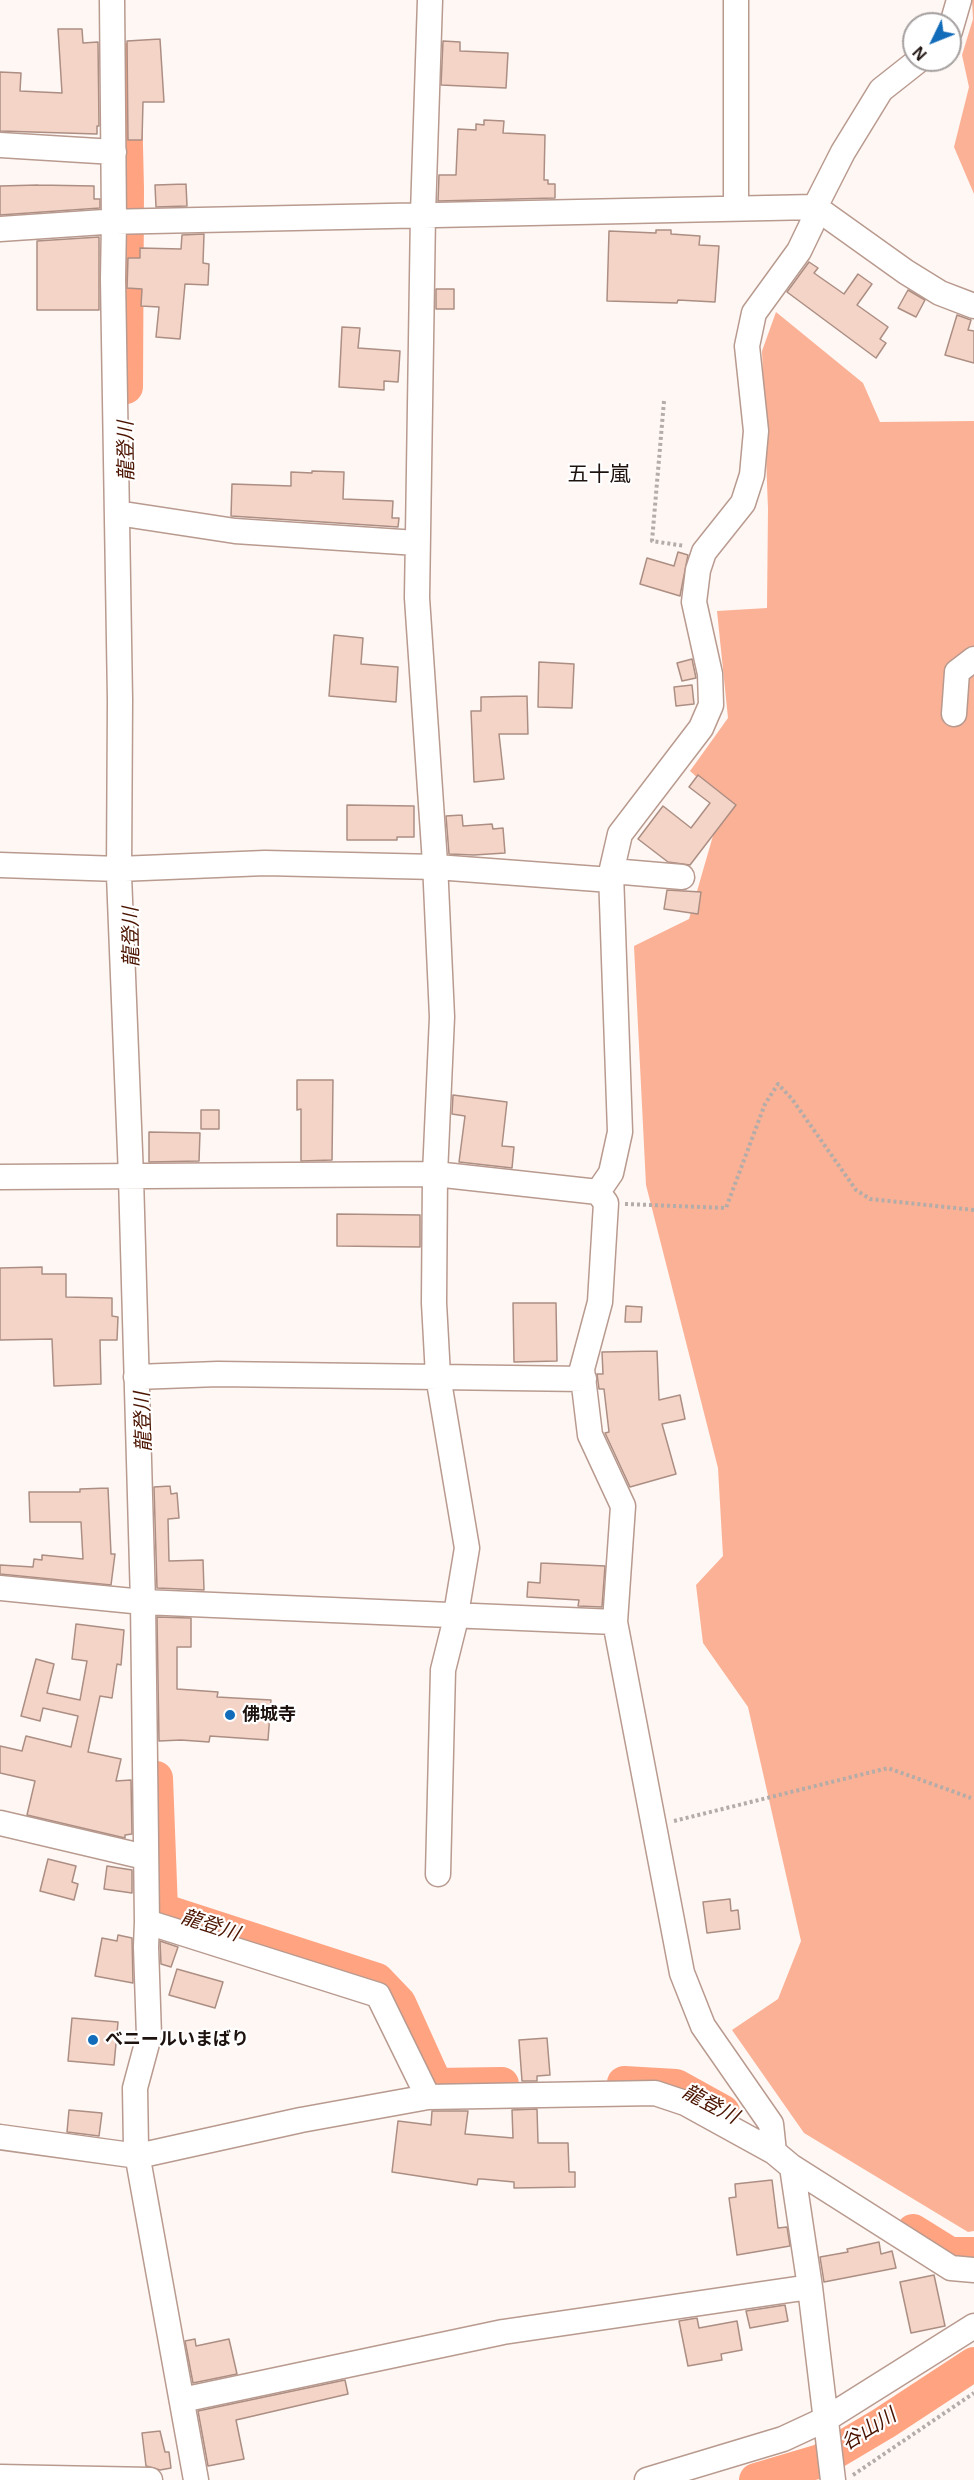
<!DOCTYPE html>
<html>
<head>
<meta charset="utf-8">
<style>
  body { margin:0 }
  #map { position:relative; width:974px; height:2480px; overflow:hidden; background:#fef7f4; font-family:Helvetica,sans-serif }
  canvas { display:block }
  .north { position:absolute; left:902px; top:12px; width:60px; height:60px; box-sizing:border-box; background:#fff; border:2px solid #a5a09f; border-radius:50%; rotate:227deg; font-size:16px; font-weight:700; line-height:24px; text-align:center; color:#1d120e }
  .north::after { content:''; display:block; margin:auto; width:21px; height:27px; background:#126cb9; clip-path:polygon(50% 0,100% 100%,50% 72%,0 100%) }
</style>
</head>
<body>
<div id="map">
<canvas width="974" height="2480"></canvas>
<div class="north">N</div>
</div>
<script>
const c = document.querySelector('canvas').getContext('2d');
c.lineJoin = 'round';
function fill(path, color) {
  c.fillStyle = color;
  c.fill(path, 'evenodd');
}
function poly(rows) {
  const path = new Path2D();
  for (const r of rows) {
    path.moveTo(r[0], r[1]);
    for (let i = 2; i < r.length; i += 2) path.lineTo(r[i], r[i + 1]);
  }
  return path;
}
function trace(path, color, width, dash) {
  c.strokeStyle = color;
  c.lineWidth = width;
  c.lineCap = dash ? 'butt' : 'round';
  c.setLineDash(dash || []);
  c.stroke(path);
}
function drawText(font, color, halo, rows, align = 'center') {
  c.font = font + ' Helvetica,"Noto Sans JP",sans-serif';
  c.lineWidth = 4.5;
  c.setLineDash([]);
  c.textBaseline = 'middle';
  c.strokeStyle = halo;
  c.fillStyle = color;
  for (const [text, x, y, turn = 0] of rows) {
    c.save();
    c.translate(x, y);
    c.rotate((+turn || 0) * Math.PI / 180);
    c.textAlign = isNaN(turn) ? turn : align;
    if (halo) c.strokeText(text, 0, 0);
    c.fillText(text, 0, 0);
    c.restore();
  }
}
const forest = poly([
  [972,0,974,0,974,194,954,147,969,87,962,55,973,19],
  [776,312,863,383,880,422,974,421,974,2231,968,2232,804,2133,732,2030,778,1999,801,1941,748,1707,703,1643,696,1585,723,1556,718,1468,646,1185,634,946,689,919,723,801,690,771,728,718,717,611,767,608,768,509,762,351]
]);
const river = poly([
  [124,60,127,189,126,387],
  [156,1778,161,1910,377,1980,399,2003,436,2085,502,2084],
  [624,2083,676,2086,723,2112],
  [913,2231,950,2254,974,2254],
  [756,2480,820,2461,884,2423,974,2364]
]);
const building = poly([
  [58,29,82,29,83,43,98,42,99,126,97,126,97,134,0,131,0,72,21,73,20,91,62,93,58,29],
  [160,39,164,102,143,102,142,140,128,140,127,41,160,39],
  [443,41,460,42,460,51,508,53,506,88,441,85,443,41],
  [484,120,504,121,503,133,545,135,544,180,548,180,548,184,555,184,555,198,438,201,439,175,456,175,458,129,476,130,476,124,484,125,484,120],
  [186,184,187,206,156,207,155,185,186,184],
  [38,185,94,186,94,199,100,199,100,208,0,215,0,186,38,185],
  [656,230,671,230,671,234,700,236,699,245,719,246,715,302,678,300,677,303,607,301,609,231,656,233,656,230],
  [204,234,203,263,209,264,208,285,185,284,180,339,156,337,159,307,141,306,142,289,127,288,128,258,140,258,140,248,181,249,182,235,204,234],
  [99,237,99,310,37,310,37,241,99,237],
  [809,262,818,268,814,273,844,294,858,274,872,284,857,305,888,327,880,339,886,343,876,358,787,292,809,262],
  [436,289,454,289,454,309,436,309,436,289],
  [908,290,925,300,916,317,898,308,908,290],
  [957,315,971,320,968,330,974,331,974,363,945,355,957,315],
  [342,327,360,328,358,348,400,351,398,382,384,381,384,390,339,387,342,327],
  [312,471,344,472,343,499,393,501,392,518,399,518,398,527,231,516,232,484,291,486,291,472,312,473,312,471],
  [678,552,688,555,680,596,640,584,647,558,674,566,678,552],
  [334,635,363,638,361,664,398,667,396,702,329,696,334,635],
  [692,659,696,678,682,681,677,663,692,659],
  [539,662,574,664,572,708,538,707,539,662],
  [692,685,694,704,676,706,674,687,692,685],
  [527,696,528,734,499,734,504,779,474,782,471,711,481,711,481,697,527,696],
  [698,775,736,805,690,865,668,862,638,839,663,806,691,828,710,803,689,787,698,775],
  [347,805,414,806,414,837,397,837,397,840,347,840,347,805],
  [462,815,463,826,492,824,493,829,503,828,505,853,474,855,449,854,446,816,462,815],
  [667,890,701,892,698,914,664,909,667,890],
  [297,1080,333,1080,332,1160,301,1161,301,1109,297,1110,297,1080],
  [453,1095,507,1102,502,1146,514,1147,512,1168,459,1162,465,1116,452,1114,453,1095],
  [201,1110,219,1110,219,1129,201,1129,201,1110],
  [149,1132,200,1133,199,1161,149,1162,149,1132],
  [337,1214,420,1215,420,1247,337,1246,337,1214],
  [42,1267,42,1274,66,1274,66,1297,112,1298,112,1316,118,1317,117,1340,100,1340,101,1384,54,1386,52,1339,0,1340,0,1268,42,1267],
  [513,1303,556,1303,557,1361,514,1362,513,1303],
  [626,1306,642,1307,641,1322,625,1322,626,1306],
  [657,1351,659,1400,680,1395,685,1419,662,1424,676,1474,630,1487,605,1433,609,1432,604,1389,599,1389,597,1374,603,1374,602,1352,657,1351],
  [170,1486,171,1494,177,1493,179,1518,168,1519,169,1561,203,1560,204,1590,157,1588,154,1487,170,1486],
  [108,1488,111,1554,115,1554,111,1585,0,1574,0,1565,33,1567,34,1559,42,1560,42,1555,83,1559,81,1522,30,1522,29,1492,80,1492,80,1489,108,1488],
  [541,1563,605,1566,602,1607,578,1606,579,1600,527,1597,528,1582,540,1583,541,1563],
  [157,1617,191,1618,191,1647,177,1647,177,1689,218,1692,217,1697,271,1700,268,1740,210,1736,209,1742,181,1740,159,1741,157,1617],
  [76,1624,124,1630,121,1665,117,1664,112,1698,100,1696,88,1752,121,1759,116,1781,131,1780,132,1834,125,1835,125,1838,27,1815,35,1781,0,1773,0,1746,22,1751,26,1736,71,1747,78,1716,43,1708,40,1721,21,1716,36,1659,54,1664,47,1693,80,1700,87,1661,72,1659,76,1624],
  [48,1859,76,1866,72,1882,78,1884,74,1900,40,1891,48,1859],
  [107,1866,132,1870,132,1893,104,1889,107,1866],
  [730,1899,731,1911,738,1910,740,1929,707,1933,703,1902,730,1899],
  [118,1935,132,1938,133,1983,95,1976,102,1938,117,1941,118,1935],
  [160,1941,178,1947,171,1967,161,1964,160,1941],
  [177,1969,223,1982,215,2008,169,1995,177,1969],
  [72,2018,118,2022,114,2065,68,2061,72,2018],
  [547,2038,550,2075,537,2076,537,2081,522,2081,519,2040,547,2038],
  [537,2109,538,2143,568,2143,569,2172,575,2172,575,2187,514,2188,514,2182,482,2179,478,2179,477,2185,392,2172,398,2121,431,2125,432,2111,468,2111,465,2134,513,2138,512,2110,537,2109],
  [69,2110,102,2113,99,2136,67,2132,69,2110],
  [772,2180,778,2228,787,2227,790,2246,737,2255,729,2198,736,2197,735,2184,772,2180],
  [879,2242,881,2254,892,2251,896,2268,824,2282,820,2257,848,2252,847,2249,879,2242],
  [934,2275,945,2326,911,2333,900,2282,934,2275],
  [785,2305,788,2321,750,2328,746,2311,785,2305],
  [697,2318,699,2328,737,2321,742,2350,721,2354,722,2360,688,2366,679,2321,697,2318],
  [195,2339,196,2346,229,2339,237,2374,193,2383,185,2341,195,2339],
  [345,2380,348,2394,236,2420,244,2459,208,2466,198,2411,345,2380],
  [160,2431,165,2452,169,2452,171,2468,160,2470,146,2466,142,2433,160,2431]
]);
const path = poly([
  [664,401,652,541,685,546],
  [625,1204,726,1208,765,1104,778,1084,792,1099,856,1190,870,1199,974,1210],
  [674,1821,888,1768,971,1798],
  [853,2475,974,2393]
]);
const minor = poly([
  [112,0,114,221,113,279,120,700,119,875,131,1177,143,1602,147,1922,146,1947,149,2036,135,2088,136,2148,196,2480],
  [430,0,423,214,417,598,435,863,442,1017,435,1174,434,1303,438,1376,467,1548,454,1626,443,1670,438,1874],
  [950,31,959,0],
  [0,145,114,152],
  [736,208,736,0],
  [0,229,104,222,815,207,906,272,940,293,974,306],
  [117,513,235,531,417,543],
  [954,714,957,672,974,659],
  [0,865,119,869,265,863,436,867,611,880],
  [612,871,682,877],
  [0,1177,435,1174,598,1192,606,1203,600,1302,582,1369,590,1435,623,1506,615,1622,682,1973,703,2026,771,2124,774,2152],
  [598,1192,611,1173,620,1132,611,873,620,834,701,728,711,705,710,674,694,602,698,570,704,552,743,503,752,475,756,431,747,346,754,313,799,251,812,224,815,207,843,152,881,90,919,60],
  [136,1377,218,1374,584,1379],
  [0,1588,143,1602,615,1622],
  [0,1823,145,1857],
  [147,1922,378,1995,428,2097,655,2093,685,2103,774,2152,792,2167,951,2268,974,2270],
  [0,2137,138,2156,301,2120,428,2097],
  [792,2167,810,2287,833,2480],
  [182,2400,503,2332,810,2287],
  [0,2477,150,2480],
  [647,2480,783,2439,826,2419,974,2326]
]);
const markers = [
  [230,1715,6,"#126cb9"],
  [93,2040,6,"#126cb9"]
];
const poiNames = [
  ["佛城寺",242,1715],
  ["べニールいまばり",105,2040]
];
const waterNames = [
  ["龍登川",127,451,-91],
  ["龍登川",132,937,-91],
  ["龍登川",144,1422,-92],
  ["龍登川",210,1926,18],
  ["龍登川",710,2105,28],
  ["谷山川",869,2430,-32]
];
const quarterNames = [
  ["五十嵐",599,475]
];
fill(forest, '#fbb195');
trace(river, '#ffa381', 34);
fill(building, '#f5d4c8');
trace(building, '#ac8e83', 1.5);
trace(minor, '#b99a8f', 27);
trace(path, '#b4aca8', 4, [3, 3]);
trace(minor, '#fff', 24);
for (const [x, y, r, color] of markers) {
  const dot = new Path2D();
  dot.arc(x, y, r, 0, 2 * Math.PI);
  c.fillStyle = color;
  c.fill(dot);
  trace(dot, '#fff', 2);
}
drawText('bold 18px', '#1d120e', '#fff', poiNames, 'left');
drawText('italic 20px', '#4b1400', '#fff', waterNames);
drawText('21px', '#1d120e', '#fff', quarterNames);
</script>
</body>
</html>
